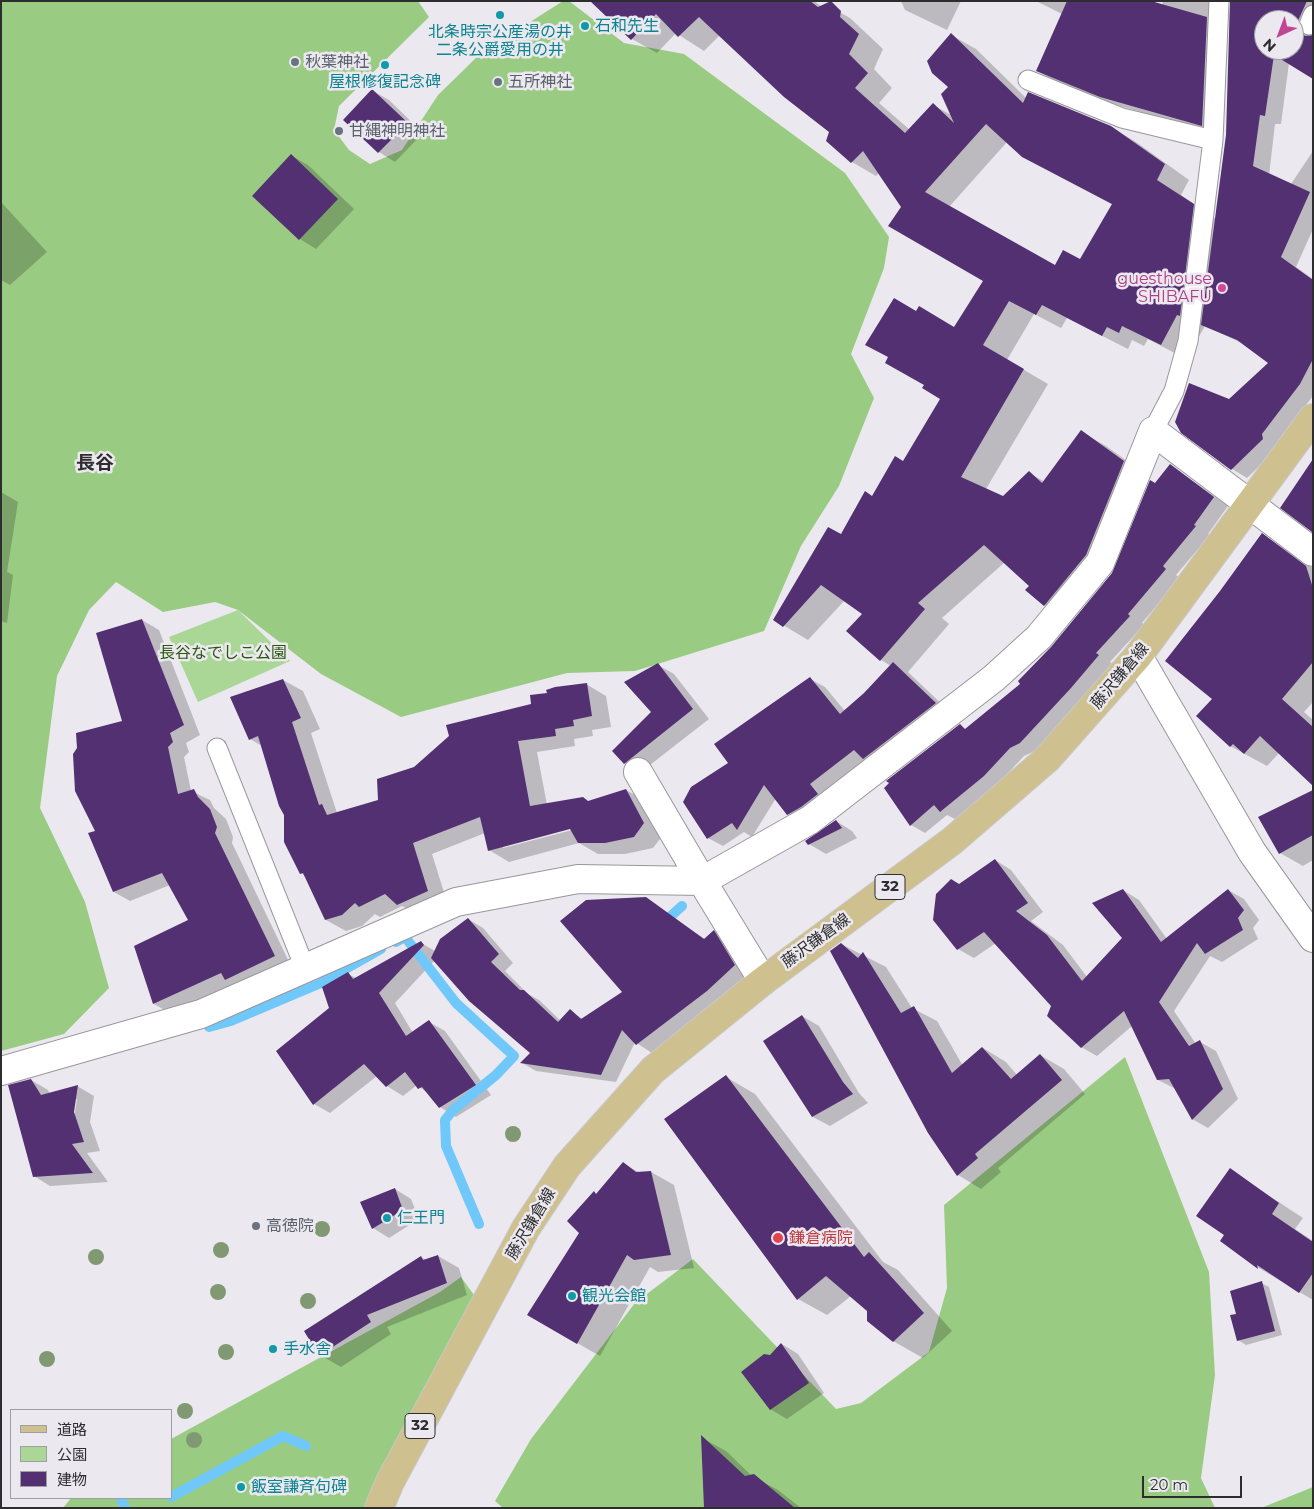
<!DOCTYPE html>
<html>
<head>
<meta charset="utf-8">
<style>
  body { margin:0 }
  #map { position:relative; width:1314px; height:1509px; overflow:hidden; background:#ebe9ef; font-family:Montserrat,"Noto Sans JP",sans-serif }
  canvas { display:block }
  .frame { position:absolute; inset:0; border:2px solid #2d2d2f; pointer-events:none }
  .legend { position:absolute; left:10px; top:1409px; width:162px; height:90px; box-sizing:border-box; background:#ebe9ef; border:1px solid #9f9ea2; margin:0; padding:6px 9px; list-style:none; font-size:15px; color:#2d2d2f }
  .legend li { display:flex; align-items:center; gap:10px; height:25px }
  .legend b { width:25px; border:1px solid #9f9ea2 }
  .north { position:absolute; left:1254px; top:10px; width:50px; height:50px; box-sizing:border-box; background:#ebe9ef; border:1px solid #9f9ea2; border-radius:50%; rotate:223deg; font-size:14px; font-weight:700; line-height:20px; text-align:center; color:#2d2d2f }
  .north::after { content:''; display:block; margin:auto; width:18px; height:22px; background:#c04595; clip-path:polygon(50% 0,100% 100%,50% 72%,0 100%) }
  .scale { position:absolute; left:1142px; top:1476px; width:100px; height:22px; box-sizing:border-box; border:2px solid #2d2d2f; border-top:0; padding-left:6px; font-size:15px; line-height:18px; white-space:nowrap; color:#2d2d2f; -webkit-text-stroke:4px #ebe9ef; paint-order:stroke }
</style>
</head>
<body>
<div id="map">
<canvas width="1314" height="1509"></canvas>
<div class="frame"></div>
<ul class="legend">
<li><b style="height:6px;background:#cec08f"></b>道路</li>
<li><b style="height:14px;background:#aad796"></b>公園</li>
<li><b style="height:14px;background:#523072"></b>建物</li>
</ul>
<div class="north">N</div>
<div class="scale">20 m</div>
</div>
<script>
const c = document.querySelector('canvas').getContext('2d');
c.lineJoin = 'round';
function fill(path, color) {
  c.fillStyle = color;
  c.fill(path, 'evenodd');
}
function poly(rows) {
  const path = new Path2D();
  for (const r of rows) {
    path.moveTo(r[0], r[1]);
    for (let i = 2; i < r.length; i += 2) path.lineTo(r[i], r[i + 1]);
  }
  return path;
}
function trace(path, color, width, dash) {
  c.strokeStyle = color;
  c.lineWidth = width;
  c.lineCap = dash ? 'butt' : 'round';
  c.setLineDash(dash || []);
  c.stroke(path);
}
function drawText(font, color, halo, rows, align = 'center') {
  c.font = font + ' Montserrat,"Noto Sans JP",sans-serif';
  c.lineWidth = 5;
  c.setLineDash([]);
  c.textBaseline = 'middle';
  c.strokeStyle = halo;
  c.fillStyle = color;
  for (const [text, x, y, turn = 0] of rows) {
    c.save();
    c.translate(x, y);
    c.rotate((+turn || 0) * Math.PI / 180);
    c.textAlign = isNaN(turn) ? turn : align;
    if (halo) c.strokeText(text, 0, 0);
    c.fillText(text, 0, 0);
    c.restore();
  }
}
const green = poly([
  [238,610,290,661,198,702,169,637]
]);
const forest = poly([
  [1,1,418,1,429,17,339,106,334,130,349,150,370,164,402,150,438,95,480,54,563,1,569,1,624,43,684,54,845,173,889,237,884,268,851,354,874,398,839,486,801,546,764,631,635,671,567,673,401,717,321,674,238,610,215,602,163,612,116,582,89,610,57,676,40,808,85,902,109,988,64,1034,1,1051],
  [1125,1057,1209,1272,1215,1375,1201,1478,1215,1508,503,1508,495,1501,531,1439,635,1303,693,1259,836,1409,861,1403,929,1352,947,1288,944,1205],
  [461,1277,474,1295,364,1508,63,1508,71,1498,171,1498,171,1439,440,1292],
  [1313,1487,1313,1508,1261,1508]
]);
const shadow = poly([
  [592,1,814,1,821,6,825,4,850,18,883,49,874,69,892,88,879,103,910,130,933,105,953,116,949,87,951,35,976,49,1026,98,1110,127,1136,142,1189,180,1181,195,1216,219,1227,135,1230,1,1313,1,1313,78,1289,63,1281,124,1275,124,1269,176,1267,220,1313,151,1313,229,1296,267,1313,279,1313,396,1277,443,1278,448,1247,478,1232,469,1230,400,1270,362,1246,345,1205,326,1186,359,1148,339,1144,346,1132,340,1128,349,1067,318,1061,328,1034,314,1007,360,1048,384,986,489,1003,497,1029,473,1045,482,1081,432,1106,446,1148,476,1069,620,1045,605,1027,590,1031,585,1005,562,942,618,949,624,908,672,950,712,802,823,787,814,776,798,752,837,744,832,723,846,708,838,730,764,810,679,825,687,845,711,865,694,891,666,881,660,848,631,864,614,845,600,808,640,783,625,841,535,903,462,942,398,926,385,917,313,954,328,984,280,902,207,879,173,876,176,852,162,830,132,720,35,704,51,676,33,657,53,632,39],
  [1264,20,1294,20,1294,50,1264,50],
  [1007,142,1048,170,1113,205,1080,260,1056,267,949,207],
  [901,1,961,1,947,30,905,10],
  [1036,1,1134,1,1162,6,1163,1,1229,1,1223,9,1218,134,1117,105,1053,80,1038,71,1062,14],
  [373,91,389,100,423,133,395,162,379,152,344,120],
  [292,156,308,165,354,209,316,249,300,239,254,196],
  [1,202,47,252,10,285,1,280],
  [1170,465,1228,506,1208,534,1210,535,1176,575,1180,578,1142,623,1144,625,1110,662,1113,664,1086,696,1035,751,1024,756,998,784,955,819,947,815,925,833,911,825,960,726,966,730,1022,684,1113,573,1156,484],
  [1,492,18,502,7,572,13,575,7,623,1,621],
  [1263,535,1313,568,1313,702,1304,712,1313,720,1313,784,1280,752,1267,766,1230,746,1214,699,1221,592],
  [142,620,159,630,200,735,186,743,189,752,184,757,191,791,210,800,214,808,226,819,233,837,232,843,291,966,242,989,233,984,170,1013,154,1004,190,921,170,885,130,901,114,892,96,832,123,722],
  [658,665,674,674,709,719,641,772,625,763,653,712],
  [283,680,303,691,320,729,311,733,337,813,379,801,414,768,532,705,548,694,586,684,606,696,611,727,592,730,593,736,574,739,575,746,537,752,547,805,589,802,626,790,646,801,663,835,653,848,625,854,598,854,579,843,509,862,489,850,485,833,432,854,447,902,418,915,402,906,380,917,375,914,362,926,346,931,326,920,305,876,301,873,285,815,262,746,250,739],
  [575,827,576,829,503,848,503,846],
  [1313,791,1313,860,1303,866,1280,853],
  [836,821,852,831,857,838,826,854,809,844],
  [995,860,1011,870,1043,912,1031,921,1063,945,1087,977,1124,938,1123,890,1139,900,1167,939,1228,890,1244,899,1259,920,1253,928,1258,939,1222,962,1210,956,1174,1011,1196,1044,1200,1042,1216,1051,1238,1099,1208,1128,1192,1119,1176,1089,1158,1080,1132,1026,1097,1056,1081,1047,1052,1005,996,943,974,958,958,949,959,885],
  [646,899,706,940,714,932,728,940,749,974,722,999,652,1053,635,1042,616,1082,536,1071,522,1063,532,1053,434,961,395,1003,413,1033,429,1022,445,1031,491,1095,456,1117,440,1107,429,1094,417,1085,403,1096,387,1086,377,1076,330,1113,314,1104,330,1008,348,974,356,978,421,943,435,951,468,919,483,928,513,963,505,971,528,994,539,1000,561,1021,570,1011,583,1019,624,992],
  [841,944,886,967,912,1008,937,1021,963,1066,983,1048,1006,1062,1017,1075,1040,1055,1064,1069,1085,1094,998,1168,1001,1172,981,1189,958,1175],
  [802,1016,819,1026,859,1093,868,1103,830,1126,813,1117,765,1042],
  [726,1077,755,1094,883,1262,898,1270,952,1331,923,1358,893,1341,868,1311,851,1296,827,1315,798,1299],
  [31,1080,48,1090,50,1094,77,1086,94,1096,90,1122,100,1151,87,1153,108,1182,50,1186,34,1176],
  [74,1099,77,1099,74,1118,72,1118],
  [624,1164,640,1173,651,1172,674,1185,694,1268,658,1272,650,1267,600,1356,528,1315,581,1233,594,1193,597,1195],
  [1230,1170,1303,1218,1295,1229,1313,1241,1313,1300,1259,1268,1222,1241,1226,1235],
  [395,1189,411,1199,419,1219,389,1238,373,1228],
  [438,1256,459,1268,467,1295,387,1327,391,1334,341,1367,320,1355,421,1257,426,1260],
  [1261,1283,1269,1287,1282,1335,1246,1345,1238,1340,1237,1315],
  [782,1344,798,1354,824,1393,787,1419,770,1409,770,1356],
  [702,1438,726,1451,752,1476,778,1490,801,1508,705,1508]
]);
const stream = poly([
  [662,924,682,906],
  [396,942,405,937,456,1003,514,1056,496,1075,453,1110,445,1120,446,1146,479,1224],
  [209,1027,231,1021,321,983,381,949],
  [171,1497,283,1436,306,1446],
  [121,1498,125,1508]
]);
const building = poly([
  [590,1,810,1,818,7,831,1,841,11,840,17,859,34,849,54,868,73,855,88,905,133,933,103,954,123,941,94,948,87,932,73,927,61,951,33,1023,103,1028,92,1111,126,1165,164,1157,180,1194,204,1180,316,1177,315,1161,345,1122,326,1119,333,1107,327,1102,336,1042,305,1036,315,1009,301,983,345,1024,369,961,477,1003,496,1029,471,1042,483,1081,430,1124,461,1086,555,1044,606,1025,590,1029,586,984,545,918,603,925,609,880,661,846,631,862,614,821,585,783,627,773,620,828,527,841,534,865,491,872,496,895,456,903,461,940,399,922,388,924,385,885,363,888,357,865,345,894,298,916,311,919,306,954,327,983,281,888,226,901,207,863,151,851,163,826,141,829,132,784,97,699,17,678,37,656,14,631,40],
  [986,124,1022,157,1112,204,1080,259,1063,250,1055,265,925,192],
  [1067,1,1151,1,1207,17,1202,126,1100,97,1036,71],
  [1230,1,1307,1,1297,23,1301,32,1305,36,1313,35,1313,79,1274,55,1265,116,1260,115,1253,166,1310,192,1281,257,1313,280,1313,359,1300,384,1262,434,1263,439,1231,470,1181,433,1175,422,1189,383,1229,399,1268,363,1237,340,1201,325,1226,135],
  [1264,20,1294,20,1294,50,1264,50],
  [372,89,408,123,378,153,343,120],
  [291,154,338,199,299,240,252,196],
  [1313,459,1313,530,1312,532,1280,508],
  [1170,464,1214,497,1194,525,1196,526,1163,566,1166,569,1128,614,1130,616,1096,653,1099,655,1071,688,1020,743,1010,748,984,776,940,812,934,805,910,826,884,788,889,783,886,781,960,724,965,729,1020,684,1018,681,1051,647,1112,573,1150,480,1155,483],
  [1262,533,1306,566,1313,588,1313,662,1282,699,1313,727,1313,786,1260,736,1244,754,1233,744,1230,747,1196,716,1212,699,1165,661,1220,591],
  [142,619,184,725,170,733,173,742,168,747,178,794,194,789,198,797,210,809,217,827,215,833,275,956,225,980,221,973,153,1004,134,946,188,920,162,873,113,892,88,833,95,831,75,791,73,754,77,748,76,733,122,721,96,633],
  [893,662,936,703,863,759,854,750,810,784,818,794,801,807,787,815,764,785,737,830,732,823,707,839,683,802,691,787,728,763,714,744,810,677,840,714,864,693],
  [658,663,693,709,624,764,612,751,651,712,624,682],
  [283,679,301,718,292,722,319,805,322,804,327,815,378,800,377,779,414,767,449,736,446,725,531,704,530,695,547,693,546,690,555,687,587,683,592,716,573,720,574,726,555,729,556,736,518,741,530,806,583,797,588,801,626,789,644,823,634,837,605,843,578,843,570,829,488,851,480,817,413,843,428,891,397,905,385,894,359,907,355,903,342,915,325,920,303,873,300,874,284,842,284,815,279,806,258,736,249,740,230,697],
  [1313,790,1313,835,1279,854,1258,817],
  [836,820,842,828,808,845,805,841],
  [995,859,1028,903,1016,911,1047,935,1082,981,1122,938,1092,903,1123,889,1161,942,1228,889,1244,910,1238,918,1243,930,1205,954,1197,943,1159,1002,1189,1046,1200,1040,1223,1089,1192,1120,1169,1079,1157,1080,1124,1011,1081,1048,1047,1016,1051,1006,984,932,957,950,933,920,936,894,951,879,959,884],
  [646,897,704,939,714,930,735,965,707,991,636,1045,622,1030,601,1075,520,1063,530,1053,469,1001,431,958,440,939,468,918,499,954,491,962,520,990,524,990,558,1022,570,1009,581,1019,622,992,560,921,586,900],
  [421,941,424,945,379,993,406,1036,429,1020,476,1085,439,1108,422,1087,418,1089,405,1072,386,1087,364,1064,313,1105,276,1051,329,1008,322,987,348,972,353,979],
  [841,943,858,958,863,952,901,1013,914,1006,952,1073,982,1047,1011,1079,1040,1054,1062,1080,975,1154,978,1158,957,1176,928,1133,830,951],
  [802,1015,843,1082,853,1094,812,1117,763,1041],
  [726,1075,864,1257,869,1252,924,1313,893,1342,867,1321,867,1311,826,1276,797,1300,664,1119],
  [31,1079,41,1095,78,1085,74,1112,84,1142,72,1144,93,1173,33,1177,8,1085],
  [623,1162,636,1172,651,1171,671,1255,634,1260,627,1255,577,1344,527,1315,579,1233,567,1221,594,1191,596,1194],
  [1230,1168,1279,1203,1272,1214,1313,1242,1313,1273,1299,1293,1257,1265,1258,1269,1220,1241,1224,1235,1196,1216],
  [395,1188,403,1210,372,1229,360,1202],
  [438,1255,447,1283,367,1315,371,1322,319,1356,304,1331,421,1256,423,1260],
  [1262,1281,1275,1331,1237,1341,1230,1315,1236,1314,1230,1291],
  [781,1343,809,1383,770,1410,741,1372,764,1354,770,1355],
  [701,1435,745,1476,754,1474,795,1508,704,1508]
]);
const service = poly([
  [1309,25,1313,15],
  [1028,80,1122,118,1213,140],
  [1153,431,1174,391,1188,341,1213,140,1219,1],
  [217,748,305,968]
]);
const minor = poly([
  [1138,656,1252,852,1313,938],
  [638,772,702,881,810,820,994,678,1039,637,1100,563,1153,431,1313,552],
  [1,1071,201,1014,456,902,578,879,702,881,763,981]
]);
const primary = poly([
  [379,1508,390,1482,526,1228,567,1166,653,1070,763,981,952,841,1047,759,1138,656,1313,418]
]);
const trees = [
  [513,1134],
  [322,1229],
  [221,1250],
  [96,1257],
  [218,1292],
  [308,1301],
  [226,1352],
  [47,1359],
  [185,1411],
  [194,1440]
];
const markers = [
  [500,15,5,"#0f9aa8"],
  [585,26,5,"#0f9aa8"],
  [295,62,5,"#6b7280"],
  [385,65,5,"#0f9aa8"],
  [498,82,5,"#6b7280"],
  [339,131,5,"#6b7280"],
  [1222,288,5,"#d1479c"],
  [387,1218,5,"#0f9aa8"],
  [256,1226,5,"#6b7280"],
  [778,1238,6,"#e0444e"],
  [572,1296,5,"#0f9aa8"],
  [273,1349,5,"#0f9aa8"],
  [241,1487,5,"#0f9aa8"]
];
const shields = [
  [890,887,30],
  [420,1426,30]
];
const shieldNames = [
  ["32",890,887],
  ["32",420,1426]
];
const cultureNames = [
  ["石和先生",595,26],
  ["北条時宗公産湯の井",500,32,"center"],
  ["二条公爵愛用の井",500,50,"center"],
  ["屋根修復記念碑",385,82,"center"],
  ["仁王門",397,1218],
  ["観光会館",582,1296],
  ["手水舎",283,1349],
  ["飯室謙斉句碑",251,1487]
];
const worshipNames = [
  ["秋葉神社",305,62],
  ["五所神社",508,82],
  ["甘縄神明神社",349,131],
  ["高徳院",266,1226]
];
const hotelNames = [
  ["guesthouse",1212,279],
  ["SHIBAFU",1212,297]
];
const parkNames = [
  ["長谷なでしこ公園",223,653]
];
const streetNames = [
  ["藤沢鎌倉線",1120,676,-50],
  ["藤沢鎌倉線",816,941,-36],
  ["藤沢鎌倉線",531,1224,-59]
];
const healthNames = [
  ["鎌倉病院",789,1238]
];
const quarterNames = [
  ["長谷",95,463]
];
fill(green, '#aad796');
fill(forest, '#9acb83');
fill(shadow, '#0003');
trace(stream, '#70c8fa', 10);
fill(building, '#523072');
trace(service, '#99979c', 21);
trace(minor, '#99979c', 30);
trace(primary, '#c8c8c9', 30);
trace(service, '#fff', 19);
trace(minor, '#fff', 28);
trace(primary, '#cec08f', 28);
c.fillStyle = '#819973';
for (const [x, y] of trees) {
  c.beginPath();
  c.arc(x, y, 8, 0, 2 * Math.PI);
  c.fill();
}
for (const [x, y, r, color] of markers) {
  const dot = new Path2D();
  dot.arc(x, y, r, 0, 2 * Math.PI);
  c.fillStyle = color;
  c.fill(dot);
  trace(dot, '#ebe9ef', 2);
}
for (const [x, y, w] of shields) {
  const box = new Path2D();
  box.roundRect(x - w / 2, y - 12.5, w, 25, 4);
  c.fillStyle = '#ebe9ef';
  c.fill(box);
  trace(box, '#2d2d2f', 1);
}
drawText('bold 15px', '#2d2d2f', null, shieldNames);
drawText('16px', '#0d838f', '#ebe9ef', cultureNames, 'left');
drawText('16px', '#5b616d', '#ebe9ef', worshipNames, 'left');
drawText('16px', '#b23c85', '#ebe9ef', hotelNames, 'right');
drawText('16px', '#2a570d', '#ebe9ef', parkNames);
drawText('16px', '#2d2d2f', '#ebe9ef', streetNames);
drawText('16px', '#be3a42', '#ebe9ef', healthNames, 'left');
drawText('bold 19px', '#2d2d2f', '#ebe9ef', quarterNames);
</script>
</body>
</html>
